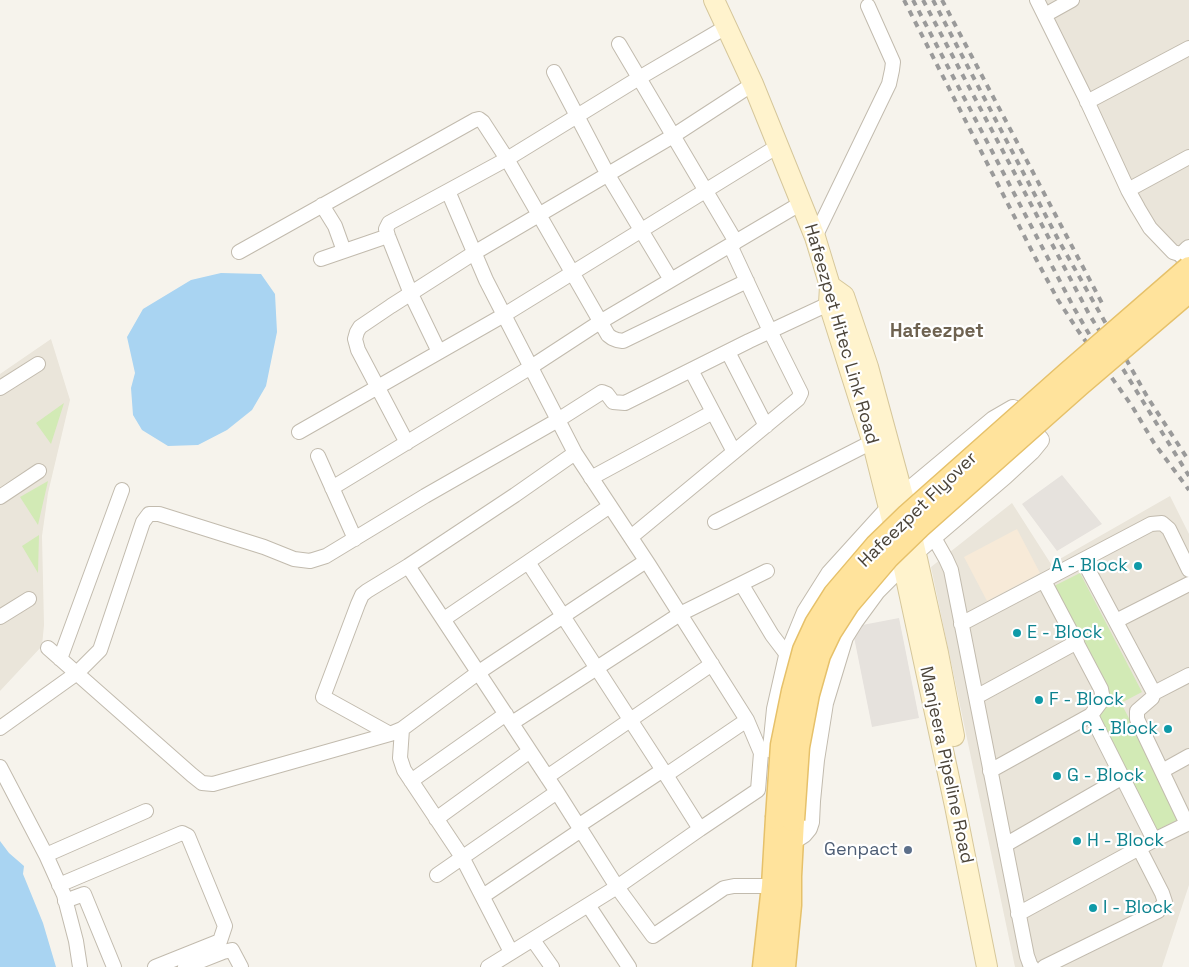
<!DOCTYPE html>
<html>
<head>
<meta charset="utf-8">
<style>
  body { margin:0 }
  canvas { display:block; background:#f6f3ec }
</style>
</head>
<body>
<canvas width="1189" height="967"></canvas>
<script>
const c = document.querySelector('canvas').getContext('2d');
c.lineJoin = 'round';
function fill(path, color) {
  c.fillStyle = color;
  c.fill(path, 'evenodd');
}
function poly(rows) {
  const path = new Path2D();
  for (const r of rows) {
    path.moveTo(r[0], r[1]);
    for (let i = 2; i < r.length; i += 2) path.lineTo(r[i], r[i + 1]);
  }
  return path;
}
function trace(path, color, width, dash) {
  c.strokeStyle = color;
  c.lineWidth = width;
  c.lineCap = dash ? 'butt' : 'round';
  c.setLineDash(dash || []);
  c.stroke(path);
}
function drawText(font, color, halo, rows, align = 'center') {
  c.font = font + ' "Space Grotesk",sans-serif';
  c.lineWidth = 4.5;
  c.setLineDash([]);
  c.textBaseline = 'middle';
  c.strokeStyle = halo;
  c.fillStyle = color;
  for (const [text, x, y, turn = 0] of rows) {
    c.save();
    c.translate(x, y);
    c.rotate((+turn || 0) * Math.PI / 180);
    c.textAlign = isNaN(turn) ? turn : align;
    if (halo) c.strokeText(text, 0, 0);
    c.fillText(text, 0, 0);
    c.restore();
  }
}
const residential = poly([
  [1037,0,1189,0,1189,287,1106,140],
  [51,339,70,400,48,493,42,536,44,625,42,646,0,691,0,374],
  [1170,496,1189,534,1189,885,1162,967,1015,967,931,567,1012,503,1051,564]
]);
const commercial = poly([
  [1017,529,1040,573,987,601,964,557]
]);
const industrial = poly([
  [1062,475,1102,524,1057,551,1022,504],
  [899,618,919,718,872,727,852,627]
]);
const green = poly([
  [64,403,51,444,36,423],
  [48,481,38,525,20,497],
  [39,535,38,573,22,546],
  [1080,573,1142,692,1121,703,1181,818,1157,830,1095,712,1114,702,1054,586]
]);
const water = poly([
  [221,273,261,274,275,294,277,332,266,386,252,410,227,430,198,445,168,446,142,430,133,415,131,388,135,373,127,337,143,309,191,280],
  [0,841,9,853,24,866,23,874,43,923,56,967,0,967]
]);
const minor = poly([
  [1037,0,1087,101,1128,190,1138,208,1150,228,1173,252,1183,255],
  [1045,15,1072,0],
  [619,44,736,242],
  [554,72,608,175,671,280],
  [1087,102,1189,48],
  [1128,190,1189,157],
  [448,191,486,280,575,453,649,565,747,720,761,753,758,790,700,829],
  [322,205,335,226,344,251],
  [815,237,889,84,892,70,893,62,868,6],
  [239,252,475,120,479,119,483,122,507,159,608,335,612,338,617,340,623,341,747,281],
  [321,259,388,236],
  [439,352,411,294,388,236,386,229,389,223,507,159,639,78,726,27],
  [728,352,766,426],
  [691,370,734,452],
  [0,388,38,364],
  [299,432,504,315,778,146],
  [407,443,358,350,355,339,357,332,360,327,391,306,474,253,673,136,753,84],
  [318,456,355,539],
  [591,478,713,412],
  [332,488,531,367,600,322,793,208,801,204],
  [0,497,39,471],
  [610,506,528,562,666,775,747,720],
  [715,522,872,442,872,440],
  [933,536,946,559,951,570,1027,956,1031,967,1032,967],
  [631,537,798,399,801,393,770,331,730,245],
  [1083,560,1154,693,1152,698,1137,711,1137,719,1187,824],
  [408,566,557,792,617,887,653,936,724,888,734,886,773,886],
  [1044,581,1101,689,1103,699,1091,715,1154,840],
  [742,585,772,635,788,656],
  [0,617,29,599],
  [444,619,528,562],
  [1116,621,1189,584],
  [961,624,1151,524,1162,523,1169,529,1189,570],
  [48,648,192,775,202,783,213,784,390,734,402,729,479,672,646,561],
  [60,659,122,490],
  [1154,693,1189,675],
  [976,697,1077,642],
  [512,723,680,614,767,571],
  [0,728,77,673,100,650,143,522,149,514,159,514,264,547,294,559,310,561,326,556,425,496,558,420,602,392,607,394,613,402,625,403,749,341,837,300],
  [402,729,400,758,404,770,462,857,511,952],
  [390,734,323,697,358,604,362,595,367,591,408,566,515,495,575,453],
  [0,767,46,855],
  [990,771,1091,715],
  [1162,771,1189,756],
  [547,777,712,664],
  [411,781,506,714],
  [436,819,530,751],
  [578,826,663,770],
  [1005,845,1123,777],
  [437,875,557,792],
  [59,885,182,833,188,836,225,926,220,941,155,967],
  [483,896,581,830],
  [65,901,84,894,114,967],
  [588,905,629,967],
  [1018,914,1154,840,1189,823],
  [533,940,552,967],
  [80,967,76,941,64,895,46,855,146,811],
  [185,967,223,952,232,950,241,967],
  [488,967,617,887,700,829,666,775],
  [1044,967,1158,911,1165,902,1162,893,1139,848]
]);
const tertiary = poly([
  [1189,249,1183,255,1189,262],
  [772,749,776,709,788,656,806,612,830,574,889,509],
  [792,841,803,834,808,828,810,822,811,801,815,760,824,703,844,637,854,621,876,591,915,552,1004,476,1031,451,1040,440,1013,409,994,420,903,496]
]);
const secondary = poly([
  [714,0,753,84,815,237,830,286,829,304,872,440,903,564,955,806,987,967],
  [830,286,844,296,868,367,903,496,938,653,954,736]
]);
const primary = poly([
  [764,967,773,886,777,818],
  [784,967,790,905,790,876,793,820]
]);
const rail = poly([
  [904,0,1036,259,1058,300,1079,332,1132,406,1154,443,1189,490],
  [913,0,1074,308,1096,346],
  [923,0,1089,314,1189,476],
  [933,0,1059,241,1148,398,1189,461],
  [942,0,1103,305]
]);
const primaryBridge = poly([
  [777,818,782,745,793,691,804,650,816,624,835,594,876,546,908,515,1068,373,1189,268],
  [793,820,798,747,808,694,819,655,830,632,848,604,888,557,919,527,1079,385,1189,291]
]);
const markers = [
  [1138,566,5,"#0f9aa8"],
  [1017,633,5,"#0f9aa8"],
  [1039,700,5,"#0f9aa8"],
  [1168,729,5,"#0f9aa8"],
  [1057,776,5,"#0f9aa8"],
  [1077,841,5,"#0f9aa8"],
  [908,850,5,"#5c6f8a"],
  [1093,908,5,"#0f9aa8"]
];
const streetNames = [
  ["Hafeezpet Hitec Link Road",841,334,74],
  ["Hafeezpet Flyover",918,510,-44],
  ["Manjeera Pipeline Road",946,765,78]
];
const cultureNames = [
  ["A - Block",1128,566,"right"],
  ["E - Block",1027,633],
  ["F - Block",1049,700],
  ["C - Block",1158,729,"right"],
  ["G - Block",1067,776],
  ["H - Block",1087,841],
  ["I - Block",1103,908]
];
const serviceNames = [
  ["Genpact",898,850]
];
const neighbourhoodNames = [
  ["Hafeezpet",937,332]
];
fill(residential, '#eae5da');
fill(commercial, '#f7ead8');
fill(industrial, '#e6e2dd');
fill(green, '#d2eab5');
fill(water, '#a9d4f2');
trace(minor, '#c2bbae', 16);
trace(tertiary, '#c2bbae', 20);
trace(secondary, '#d6c79b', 22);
trace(primary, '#e6c16a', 25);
trace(minor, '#fff', 14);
trace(tertiary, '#fff', 18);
trace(secondary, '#fff3cd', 20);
trace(primary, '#ffe39c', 22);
trace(rail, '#9a9a9a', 4, [6, 6]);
trace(primaryBridge, '#e6c16a', 25, []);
trace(primaryBridge, '#ffe39c', 22);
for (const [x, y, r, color] of markers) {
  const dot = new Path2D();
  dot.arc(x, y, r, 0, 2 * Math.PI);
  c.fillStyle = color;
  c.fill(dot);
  trace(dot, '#fff', 2);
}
drawText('18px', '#4b4439', '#fff', streetNames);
drawText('18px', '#0d838f', '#fff', cultureNames, 'left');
drawText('18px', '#4e5e75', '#fff', serviceNames, 'right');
drawText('bold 19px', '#6e6250', '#fff', neighbourhoodNames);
</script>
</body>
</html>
